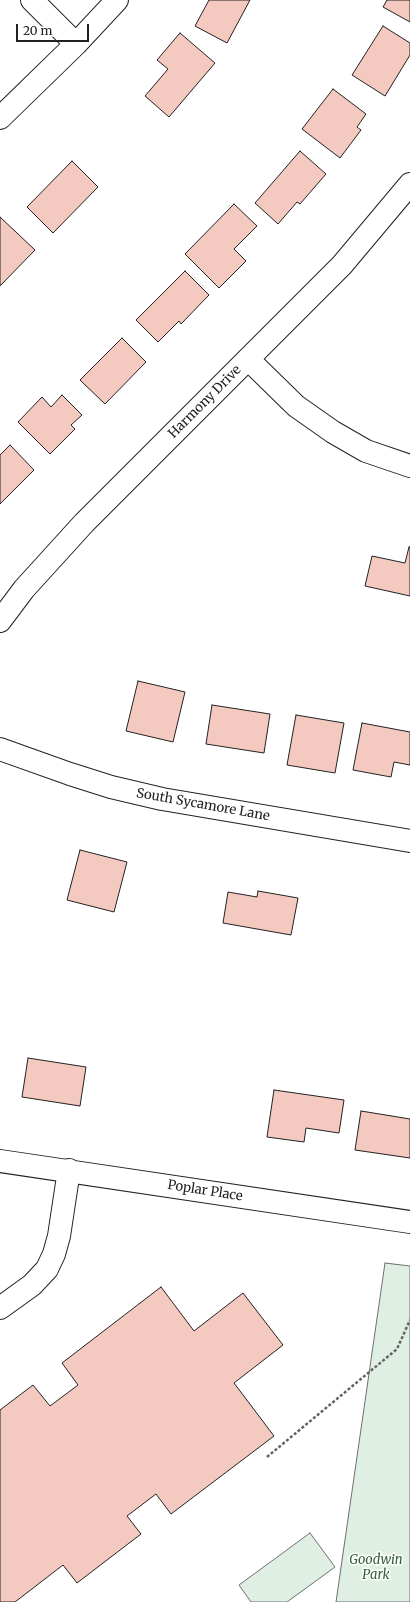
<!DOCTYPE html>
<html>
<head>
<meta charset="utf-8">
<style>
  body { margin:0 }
  #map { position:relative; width:410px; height:1602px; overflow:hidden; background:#fff; font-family:Merriweather,serif }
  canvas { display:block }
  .scale { position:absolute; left:16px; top:24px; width:73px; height:18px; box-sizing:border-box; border:2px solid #222; border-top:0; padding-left:5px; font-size:12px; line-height:14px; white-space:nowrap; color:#222; -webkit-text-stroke:3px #fff; paint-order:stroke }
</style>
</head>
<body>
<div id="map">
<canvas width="410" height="1602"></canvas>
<div class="scale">20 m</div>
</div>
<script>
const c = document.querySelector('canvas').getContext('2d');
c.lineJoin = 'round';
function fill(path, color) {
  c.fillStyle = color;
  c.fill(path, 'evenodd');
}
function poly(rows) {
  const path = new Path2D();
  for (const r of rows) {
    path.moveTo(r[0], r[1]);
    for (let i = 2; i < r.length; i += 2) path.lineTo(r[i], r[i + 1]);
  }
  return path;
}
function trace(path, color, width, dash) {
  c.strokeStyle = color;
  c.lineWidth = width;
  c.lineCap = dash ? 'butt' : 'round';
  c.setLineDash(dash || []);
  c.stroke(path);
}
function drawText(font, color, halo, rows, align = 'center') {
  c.font = font + ' Merriweather,serif';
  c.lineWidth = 3;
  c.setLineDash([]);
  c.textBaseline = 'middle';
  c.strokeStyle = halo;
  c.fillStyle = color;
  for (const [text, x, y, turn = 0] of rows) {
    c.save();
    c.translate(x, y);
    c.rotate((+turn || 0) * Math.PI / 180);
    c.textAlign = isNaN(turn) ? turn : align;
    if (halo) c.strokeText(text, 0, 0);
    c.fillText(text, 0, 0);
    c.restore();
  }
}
const green = poly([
  [385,1263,410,1266,410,1602,336,1602,385,1263],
  [310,1533,335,1567,287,1602,251,1602,239,1585,310,1533]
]);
const building = poly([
  [209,0,250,0,227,43,195,26,209,0],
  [387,0,410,0,410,22,383,7,387,0],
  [383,26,410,43,410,55,385,96,352,75,383,26],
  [180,33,215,63,169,117,145,96,168,69,157,60,180,33],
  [333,89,366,114,357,127,361,130,340,158,302,129,333,89],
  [300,151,326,174,300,204,297,202,278,224,255,203,300,151],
  [72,161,98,187,53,233,27,207,72,161],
  [234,204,257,226,234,249,246,261,219,288,185,254,234,204],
  [0,217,35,250,0,286,0,217],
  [185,271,209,295,181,324,179,321,158,342,136,320,185,271],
  [122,338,146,362,105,404,80,380,122,338],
  [62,395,82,415,71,425,75,429,50,454,18,422,42,397,51,407,62,395],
  [10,445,34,470,0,504,0,455,10,445],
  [409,547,410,547,410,596,365,586,372,556,405,563,409,547],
  [138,681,185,692,173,742,126,731,138,681],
  [212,705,270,714,264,753,206,744,212,705],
  [296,715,344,723,335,773,287,765,296,715],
  [362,723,410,732,410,765,394,762,391,777,353,770,362,723],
  [80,850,127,862,114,912,67,900,80,850],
  [258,891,298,898,291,935,223,923,228,892,257,897,258,891],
  [28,1058,86,1067,80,1106,22,1097,28,1058],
  [274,1090,344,1100,339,1133,306,1128,304,1142,267,1137,274,1090],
  [361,1111,410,1119,410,1158,355,1150,361,1111],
  [161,1287,194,1331,243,1293,283,1345,234,1383,274,1436,171,1514,156,1494,127,1516,141,1534,77,1583,63,1565,15,1602,0,1602,0,1410,33,1385,50,1406,78,1385,62,1363,161,1287]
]);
const path = poly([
  [267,1457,397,1349,410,1320]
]);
const minor = poly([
  [32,0,76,44],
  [0,118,76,44,117,0],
  [248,359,296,406,333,432,366,451,410,466],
  [0,621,24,589,84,523,342,265,410,184],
  [0,749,70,774,111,787,162,799,410,841],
  [0,1161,410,1222],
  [0,1308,32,1285,47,1269,54,1254,59,1236,69,1170]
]);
const streetNames = [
  ["Harmony Drive",205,402,-45],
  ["South Sycamore Lane",203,805,10],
  ["Poplar Place",205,1191,9]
];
const parkNames = [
  ["Goodwin",376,1560],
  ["Park",376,1575]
];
fill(green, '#e0efe3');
trace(green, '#6f6f6f', 1);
fill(building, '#f3c9c0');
trace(building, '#222', 1);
trace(minor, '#222', 24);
trace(path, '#646464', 2.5, [3, 2]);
trace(minor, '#fff', 22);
drawText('13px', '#222', '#fff', streetNames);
drawText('italic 13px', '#2f5e38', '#fff', parkNames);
</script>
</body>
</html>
